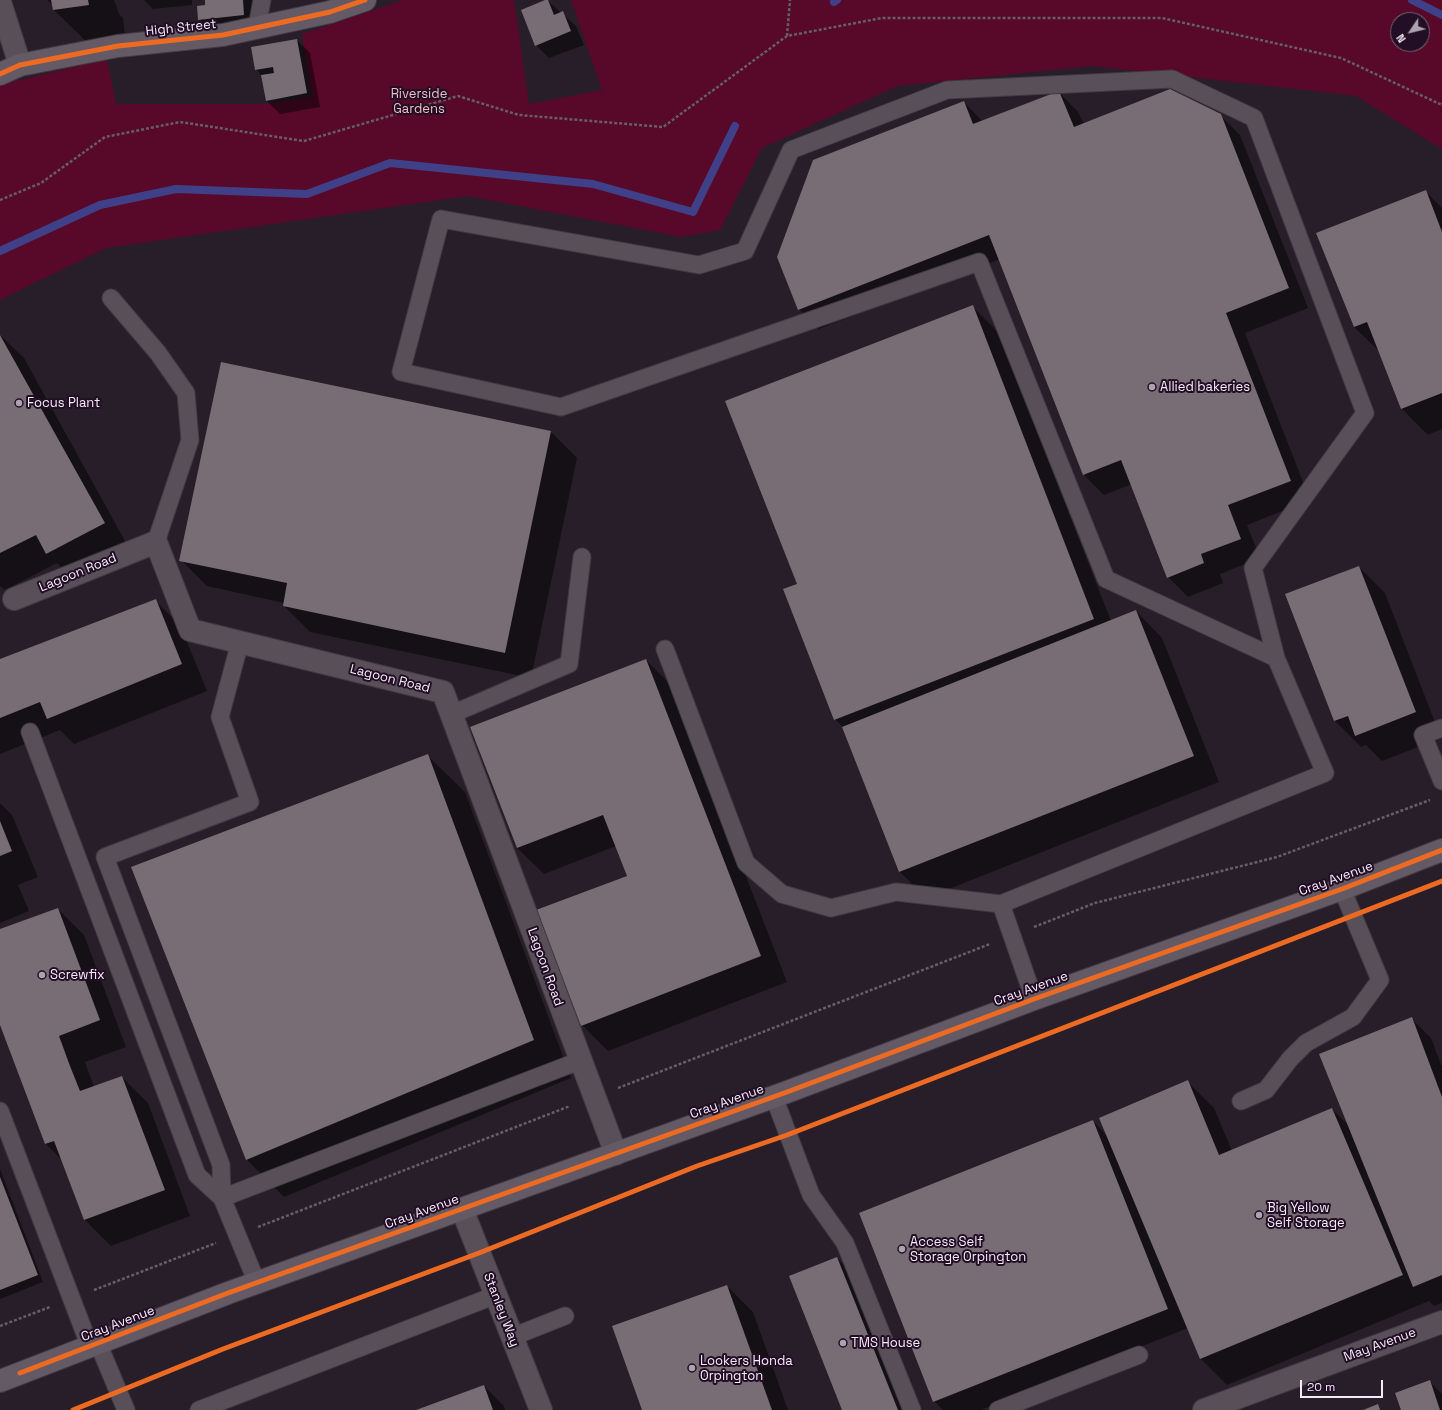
<!DOCTYPE html>
<html>
<head>
<meta charset="utf-8">
<style>
  body { margin:0 }
  #map { position:relative; width:1442px; height:1410px; overflow:hidden; background:#281e29; font-family:"Space Grotesk",sans-serif }
  canvas { display:block }
  .north { position:absolute; left:1390px; top:12px; width:40px; height:40px; box-sizing:border-box; background:#220f25; border:1px solid #776679; border-radius:50%; rotate:235deg; font-size:11px; font-weight:700; line-height:16px; text-align:center; color:#f6e9f8 }
  .north::after { content:''; display:block; margin:auto; width:14px; height:18px; background:#aea2b0; clip-path:polygon(50% 0,100% 100%,50% 72%,0 100%) }
  .scale { position:absolute; left:1300px; top:1380px; width:83px; height:18px; box-sizing:border-box; border:2px solid #f6e9f8; border-top:0; padding-left:5px; font-size:12px; line-height:14px; white-space:nowrap; color:#f6e9f8; -webkit-text-stroke:3px #220f25; paint-order:stroke }
</style>
</head>
<body>
<div id="map">
<canvas width="1442" height="1410"></canvas>
<div class="north">N</div>
<div class="scale">20 m</div>
</div>
<script>
const c = document.querySelector('canvas').getContext('2d');
c.lineJoin = 'round';
function fill(path, color) {
  c.fillStyle = color;
  c.fill(path, 'evenodd');
}
function poly(rows) {
  const path = new Path2D();
  for (const r of rows) {
    path.moveTo(r[0], r[1]);
    for (let i = 2; i < r.length; i += 2) path.lineTo(r[i], r[i + 1]);
  }
  return path;
}
function trace(path, color, width, dash) {
  c.strokeStyle = color;
  c.lineWidth = width;
  c.lineCap = dash ? 'butt' : 'round';
  c.setLineDash(dash || []);
  c.stroke(path);
}
function drawText(font, color, halo, rows, align = 'center') {
  c.font = font + ' "Space Grotesk",sans-serif';
  c.lineWidth = 4;
  c.setLineDash([]);
  c.textBaseline = 'middle';
  c.strokeStyle = halo;
  c.fillStyle = color;
  for (const [text, x, y, turn = 0] of rows) {
    c.save();
    c.translate(x, y);
    c.rotate((+turn || 0) * Math.PI / 180);
    c.textAlign = isNaN(turn) ? turn : align;
    if (halo) c.strokeText(text, 0, 0);
    c.fillText(text, 0, 0);
    c.restore();
  }
}
const green = poly([
  [403,0,514,0,529,104,602,90,571,0,1442,0,1442,149,1356,96,1093,66,897,86,762,148,720,230,681,237,468,196,106,248,0,300,0,85,107,59,116,104,266,104,312,97,302,34],
  [1398,20,1422,20,1422,44,1398,44]
]);
const shadow = poly([
  [47,0,114,0,119,14,123,18,126,43,92,47,54,10,54,6],
  [144,0,192,0,192,5,153,9],
  [206,0,260,0,264,34,219,39,199,19,207,6],
  [547,0,576,26,584,45,549,58,536,45],
  [297,40,310,53,320,107,280,114,267,101,262,76,256,69],
  [1059,92,1078,112,1084,124,1220,115,1240,135,1308,308,1245,333,1310,500,1247,525,1260,558,1220,574,1223,583,1188,597,1168,577,1132,484,1104,495,1084,475,1000,259,819,329,799,309,964,102,983,122],
  [1425,191,1442,208,1442,429,1428,435,1402,409,1380,352,1354,327],
  [972,306,998,332,1111,621,1136,611,1162,638,1219,782,926,898,900,872,843,727,835,719,798,585],
  [0,335,24,358,130,550,73,579,57,563,5,590,0,586],
  [221,363,551,432,577,458,531,678,310,632,284,606,284,603,207,586,181,560],
  [1359,567,1385,593,1441,738,1382,761,1366,745,1361,747,1335,721,1287,595],
  [155,600,181,627,207,691,74,744,60,730,0,754,0,660],
  [646,660,672,686,787,982,608,1051,582,1025,628,876,616,846,544,874,517,848],
  [427,755,465,792,571,1078,284,1197,247,1160],
  [0,803,12,815,38,877,18,885,29,911,0,923],
  [58,909,84,935,126,1047,85,1062,94,1087,122,1077,148,1103,190,1216,111,1246,85,1220,62,1160,46,1144,0,1021,0,931],
  [1411,1018,1431,1038,1442,1067,1442,1303,1434,1306,1429,1301,1227,1385,1201,1359,1188,1328,981,1410,943,1410,934,1401,1093,1121,1108,1137,1187,1081,1214,1108,1232,1151,1332,1109,1349,1126],
  [0,1169,43,1282,0,1299],
  [837,1258,875,1296,920,1410,843,1410],
  [727,1286,753,1312,788,1410,643,1410],
  [1430,1382,1442,1394,1442,1410,1402,1410],
  [484,1386,504,1406,505,1410,419,1410]
]);
const stream = poly([
  [1412,0,1442,15],
  [834,2,837,0],
  [0,251,100,205,176,189,307,194,390,163,593,184,693,212,735,126]
]);
const building = poly([
  [51,0,88,0,89,5,53,10],
  [205,0,243,0,244,15,198,20,197,6,205,5],
  [545,0,548,0,554,15,563,11,571,31,535,46,521,10],
  [297,39,307,93,266,101,261,75,274,73,273,67,255,70,251,47],
  [1170,89,1221,114,1289,288,1226,313,1291,481,1228,505,1241,539,1201,554,1204,563,1167,578,1121,460,1083,475,989,235,798,310,777,257,813,160,964,101,973,124,1059,91,1074,127],
  [1426,190,1442,232,1442,393,1401,409,1367,322,1354,327,1316,233],
  [973,305,1094,619,834,720,783,589,797,584,725,401],
  [0,335,105,523,46,554,36,535,0,553],
  [221,362,551,431,505,653,283,606,287,583,179,561],
  [1359,566,1416,712,1355,736,1348,716,1334,721,1285,594],
  [156,599,182,664,47,719,40,702,0,718,0,659],
  [1136,610,1194,756,899,872,842,727],
  [646,659,761,956,581,1026,536,910,627,876,603,815,517,848,470,727],
  [428,754,534,1040,246,1160,131,867],
  [0,821,12,851,0,856],
  [58,908,100,1020,59,1036,70,1066,80,1091,122,1076,165,1190,84,1220,54,1141,45,1144,0,1025,0,929],
  [1412,1017,1442,1097,1442,1275,1413,1287,1319,1054],
  [1188,1080,1219,1155,1332,1108,1403,1275,1200,1359,1099,1118],
  [1093,1120,1168,1309,933,1402,859,1213],
  [0,1177,38,1275,0,1290],
  [837,1257,898,1410,842,1410,789,1276],
  [727,1285,772,1410,642,1410,612,1326],
  [1430,1380,1440,1410,1401,1410,1395,1393],
  [484,1385,493,1410,416,1410],
  [1378,1404,1380,1410,1363,1410]
]);
const path = poly([
  [787,36,790,0],
  [0,200,41,183,105,137,180,122,304,141,458,96,519,115,663,127,787,36,882,18,1162,18,1341,58,1442,105],
  [1034,927,1095,903,1277,857,1430,800],
  [618,1088,990,944],
  [258,1227,570,1106],
  [94,1290,216,1243],
  [0,1326,50,1307]
]);
const lane = poly([
  [257,27,262,0],
  [111,298,158,353,186,393,190,440,156,542],
  [240,642,220,717,250,802,105,857,221,1165,222,1198,579,1061],
  [665,649,746,863,782,894,831,908,896,892,1001,904],
  [452,714,569,664,582,557],
  [1442,728,1423,735,1442,781],
  [30,732,197,1175,222,1198,257,1283],
  [1034,999,1001,904,1325,773,1276,658,1253,568,1365,413,1254,118,1172,79,947,90,791,150,745,251,699,265,441,219,401,372,561,407,979,262,1106,579,1276,658],
  [774,1097,811,1195,845,1243,912,1410],
  [1241,1101,1266,1090,1290,1059,1306,1043,1353,1017,1380,980,1342,889],
  [0,1111,90,1347],
  [512,1337,565,1316],
  [98,1343,126,1410],
  [199,1410,496,1295],
  [998,1410,1139,1355]
]);
const street = poly([
  [0,2,20,65],
  [14,599,156,542,190,630,443,692,616,1154],
  [462,1209,541,1410],
  [1204,1410,1442,1322]
]);
const secondary = poly([
  [0,74,20,65,118,46,223,35,330,12,365,0]
]);
const primary = poly([
  [0,1381,228,1293,787,1092,1034,999,1342,889,1442,850]
]);
const cycleway = poly([
  [0,74,20,65,118,46,223,35,330,12,365,0],
  [20,1373,228,1293,787,1092,1034,999,1342,889,1442,850],
  [73,1410,223,1349,479,1253,697,1166,787,1135,1442,881]
]);
const markers = [
  [1152,387,4,"#aea2b0"],
  [19,403,4,"#aea2b0"],
  [42,975,4,"#aea2b0"],
  [1259,1215,4,"#aea2b0"],
  [902,1249,4,"#aea2b0"],
  [843,1343,4,"#aea2b0"],
  [692,1368,4,"#aea2b0"]
];
const streetNames = [
  ["High Street",181,28,-6],
  ["Lagoon Road",78,573,-22],
  ["Lagoon Road",390,679,14],
  ["Cray Avenue",1336,879,-20],
  ["Lagoon Road",545,967,70],
  ["Cray Avenue",1031,989,-20],
  ["Cray Avenue",727,1102,-20],
  ["Cray Avenue",422,1212,-20],
  ["Stanley Way",501,1310,69],
  ["Cray Avenue",118,1324,-21],
  ["May Avenue",1380,1345,-20]
];
const parkNames = [
  ["Riverside",419,94],
  ["Gardens",419,109]
];
const poiNames = [
  ["Allied bakeries",1160,387],
  ["Focus Plant",27,403],
  ["Screwfix",50,975],
  ["Big Yellow",1267,1208],
  ["Self Storage",1267,1223],
  ["Access Self",910,1242],
  ["Storage Orpington",910,1257],
  ["TMS House",851,1343],
  ["Lookers Honda",700,1361],
  ["Orpington",700,1376]
];
fill(green, '#580828');
fill(shadow, '#0007');
trace(stream, '#404088', 8);
fill(building, '#786d75');
trace(lane, '#423a43', 19);
trace(street, '#423a43', 24);
trace(secondary, '#423a43', 24);
trace(primary, '#423a43', 24);
trace(path, '#655e66', 2.5, [3, 2]);
trace(lane, '#584f59', 17);
trace(street, '#584f59', 22);
trace(secondary, '#635a65', 22);
trace(primary, '#635a66', 22);
trace(cycleway, '#ed6a23', 5);
for (const [x, y, r, color] of markers) {
  const dot = new Path2D();
  dot.arc(x, y, r, 0, 2 * Math.PI);
  c.fillStyle = color;
  c.fill(dot);
  trace(dot, '#220f25', 1.5);
}
drawText('13px', '#f6e9f8', '#220f25', streetNames);
drawText('13px', '#f0bbc4', '#220f25', parkNames);
drawText('13px', '#f6e9f8', '#220f25', poiNames, 'left');
</script>
</body>
</html>
